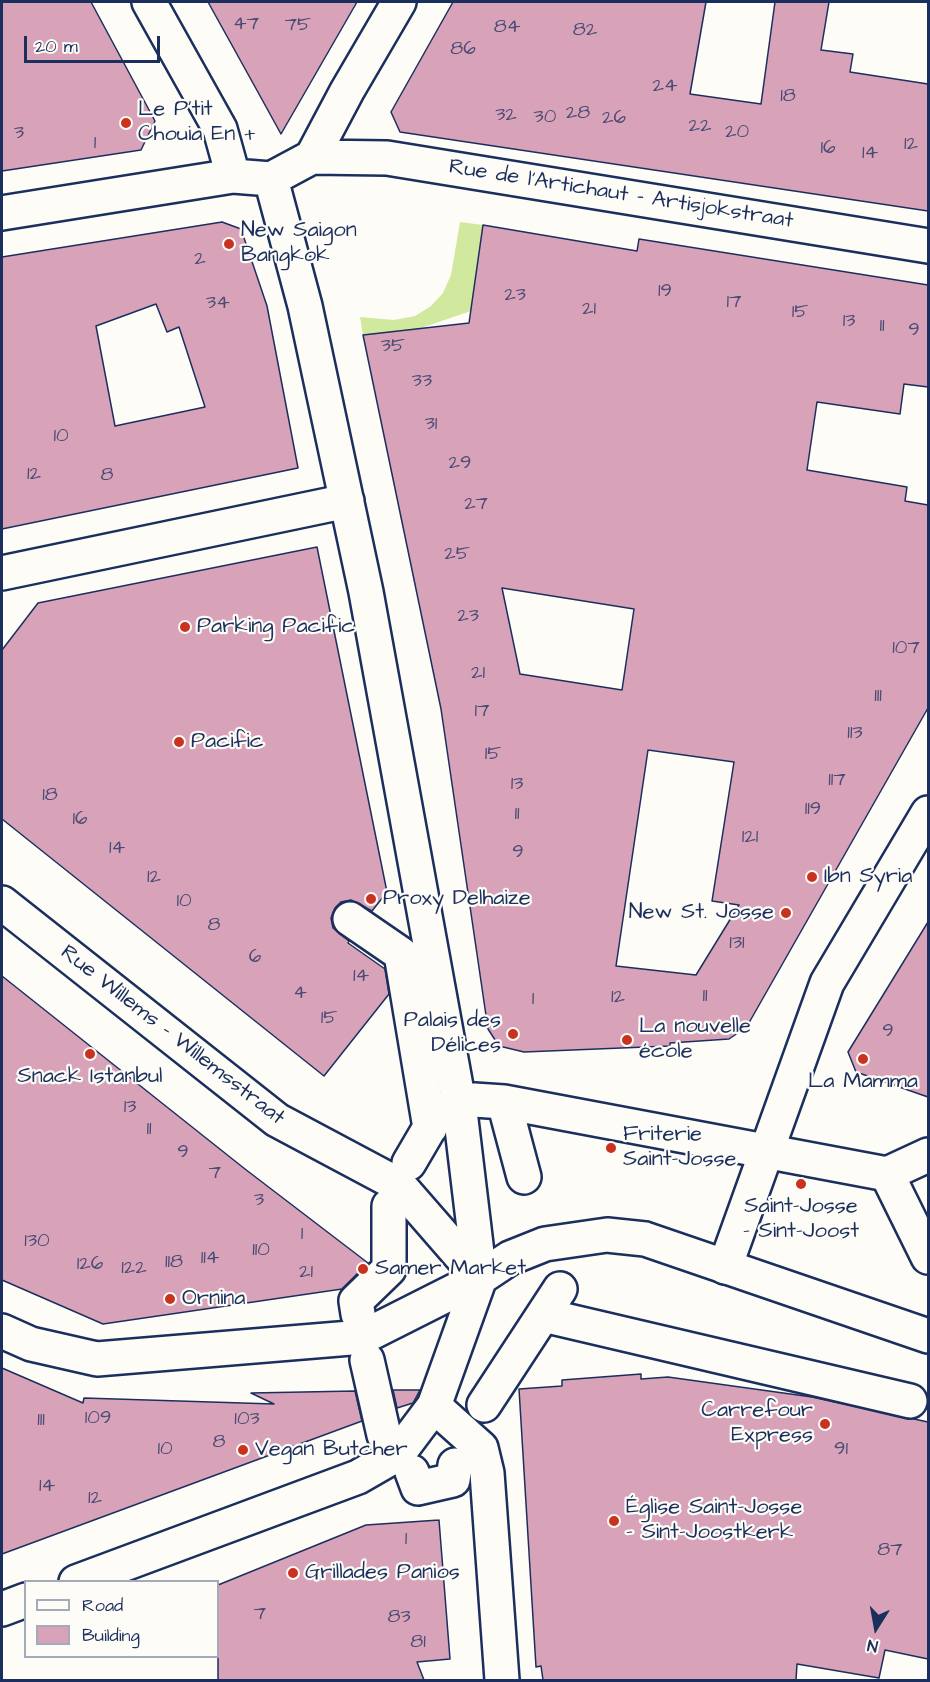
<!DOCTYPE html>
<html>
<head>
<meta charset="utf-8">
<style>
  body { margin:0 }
  #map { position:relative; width:930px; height:1682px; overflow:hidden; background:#fdfcf7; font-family:"Architects Daughter",sans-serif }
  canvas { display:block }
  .frame { position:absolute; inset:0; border:3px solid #1b2f5e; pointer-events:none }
  .legend { position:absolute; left:24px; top:1580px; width:195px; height:78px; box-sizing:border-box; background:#fdfcf7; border:2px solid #a3aaba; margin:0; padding:8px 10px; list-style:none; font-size:18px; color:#1b2f5e }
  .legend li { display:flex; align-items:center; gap:12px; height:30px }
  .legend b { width:30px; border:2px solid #a3aaba }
  .north { position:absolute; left:846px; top:1598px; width:60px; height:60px; -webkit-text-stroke:4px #fdfcf7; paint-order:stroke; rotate:191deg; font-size:16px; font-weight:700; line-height:24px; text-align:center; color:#1b2f5e }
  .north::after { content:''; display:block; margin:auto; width:21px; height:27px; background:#1b2f5e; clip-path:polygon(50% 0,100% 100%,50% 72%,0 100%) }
  .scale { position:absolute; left:24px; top:36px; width:136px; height:27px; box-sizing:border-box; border:3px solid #1b2f5e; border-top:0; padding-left:8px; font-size:18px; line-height:21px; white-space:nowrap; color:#1b2f5e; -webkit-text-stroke:4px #fdfcf7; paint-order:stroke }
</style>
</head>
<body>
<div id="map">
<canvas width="930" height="1682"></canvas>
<div class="frame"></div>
<ul class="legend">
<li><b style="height:8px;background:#fdfcf7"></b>Road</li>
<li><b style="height:16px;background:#d8a2b9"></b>Building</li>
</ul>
<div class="north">N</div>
<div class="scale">20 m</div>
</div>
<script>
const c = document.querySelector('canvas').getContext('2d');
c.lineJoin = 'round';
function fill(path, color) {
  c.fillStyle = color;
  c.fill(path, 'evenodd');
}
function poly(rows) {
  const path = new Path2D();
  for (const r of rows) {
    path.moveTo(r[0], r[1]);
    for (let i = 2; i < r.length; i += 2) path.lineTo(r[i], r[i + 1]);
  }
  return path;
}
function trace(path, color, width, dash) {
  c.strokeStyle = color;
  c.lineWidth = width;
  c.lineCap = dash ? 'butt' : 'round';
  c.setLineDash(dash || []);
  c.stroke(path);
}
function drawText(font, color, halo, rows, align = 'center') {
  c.font = font + ' "Architects Daughter",sans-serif';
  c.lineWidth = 4.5;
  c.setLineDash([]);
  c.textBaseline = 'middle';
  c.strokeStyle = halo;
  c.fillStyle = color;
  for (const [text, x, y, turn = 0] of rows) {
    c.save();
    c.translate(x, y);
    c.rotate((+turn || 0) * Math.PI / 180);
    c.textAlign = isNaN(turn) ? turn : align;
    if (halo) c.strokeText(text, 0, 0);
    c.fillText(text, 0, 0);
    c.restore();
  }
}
const green = poly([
  [460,222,483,225,471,311,418,329,363,335,360,317,394,320,415,316,431,306,443,293,451,275]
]);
const building = poly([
  [2,2,91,2,155,121,141,150,2,171,2,2],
  [208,2,357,2,281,134,254,85,208,2],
  [453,2,706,2,690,94,761,104,775,2,829,2,821,50,853,54,850,72,928,84,928,211,400,132,391,112,453,2],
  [222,222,241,229,267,306,298,468,2,529,2,257,222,222],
  [156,304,167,332,179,327,205,407,115,426,96,326,156,304],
  [483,225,637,251,639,239,928,285,928,387,904,384,900,414,817,402,807,470,907,487,905,501,928,505,928,708,750,1021,745,1028,729,1039,670,1043,670,1046,524,1052,499,1046,488,1029,441,709,363,335,469,323,483,225],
  [502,588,634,609,622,690,520,674,502,588],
  [648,750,734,762,712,901,739,905,696,975,616,966,648,750],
  [317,547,387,892,372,911,351,900,341,902,335,908,331,918,333,928,349,941,348,943,385,969,389,994,324,1076,2,819,2,650,38,603,317,547],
  [928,922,928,1097,856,1072,848,1052,928,922],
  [2,976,245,1169,368,1263,342,1289,103,1324,2,1280,2,976],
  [2,1368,83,1403,84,1398,274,1404,251,1393,355,1391,362,1421,2,1554,2,1368],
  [641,1374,641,1379,668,1377,812,1397,928,1422,928,1659,885,1650,879,1678,797,1664,796,1680,543,1680,541,1666,536,1667,519,1389,562,1386,562,1380,641,1374],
  [393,1390,420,1390,413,1403,397,1408,393,1390],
  [439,1520,450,1659,417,1662,424,1680,218,1680,218,1585,366,1525,439,1520]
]);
const pedestrian = poly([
  [350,919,401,954,430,1128],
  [474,1100,504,1102,887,1174,928,1155],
  [504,1102,524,1177],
  [409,1163,440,1110],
  [887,1174,928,1257],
  [358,1314,356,1301,389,1269,389,1206],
  [543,1315,910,1401],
  [367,1360,384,1435],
  [484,1405,560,1289],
  [412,1472,418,1488,453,1480,455,1465]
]);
const minor = poly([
  [149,2,220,129,233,176],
  [312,157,347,91,399,2],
  [271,179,305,306,366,592,459,1103,480,1278],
  [2,213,233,176,271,179,312,157,387,158,928,246],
  [2,573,347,501],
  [2,903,277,1120,399,1185,480,1278],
  [725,1267,827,983,928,813],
  [434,1406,481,1448,487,1473,502,1680]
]);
const secondary = poly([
  [2,1331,31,1344,97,1359,363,1337,480,1278,510,1258,545,1244,607,1235,645,1239,928,1336],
  [76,1582,358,1477,398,1454,434,1406,480,1278],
  [2,1609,26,1600]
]);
const markers = [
  [126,123,6,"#c8321e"],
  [229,244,6,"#c8321e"],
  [185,627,6,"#c8321e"],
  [179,742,6,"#c8321e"],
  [812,877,6,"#c8321e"],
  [371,899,6,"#c8321e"],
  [786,913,6,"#c8321e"],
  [513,1034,6,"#c8321e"],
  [627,1040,6,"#c8321e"],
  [90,1054,6,"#c8321e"],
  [863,1059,6,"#c8321e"],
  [611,1148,6,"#c8321e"],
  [801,1184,6,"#c8321e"],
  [363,1269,6,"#c8321e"],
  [170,1299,6,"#c8321e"],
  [825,1424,6,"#c8321e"],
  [243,1450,6,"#c8321e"],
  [614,1521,6,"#c8321e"],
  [293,1573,6,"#c8321e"]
];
const numberNames = [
  ["47",246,25],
  ["75",298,26],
  ["84",507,28],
  ["82",585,31],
  ["86",463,50],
  ["24",665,87],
  ["18",788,97],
  ["28",578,114],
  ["32",506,116],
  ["30",545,118],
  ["26",614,119],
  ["22",700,127],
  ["20",737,133],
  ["3",19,134],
  ["1",95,144],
  ["12",911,145],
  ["16",828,149],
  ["14",870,154],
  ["2",200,260],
  ["19",665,292],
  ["23",515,296],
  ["17",734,303],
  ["34",218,304],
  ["21",589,310],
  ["15",800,313],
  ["13",849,322],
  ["11",882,327],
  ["9",914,331],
  ["35",393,347],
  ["33",422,382],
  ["31",431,425],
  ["10",61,437],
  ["29",460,464],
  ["12",34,475],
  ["8",107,476],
  ["27",476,505],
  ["25",457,555],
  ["23",468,617],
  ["107",906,649],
  ["21",478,674],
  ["111",878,697],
  ["17",482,712],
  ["113",855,734],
  ["15",493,755],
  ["117",837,781],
  ["13",517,785],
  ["18",50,796],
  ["119",813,810],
  ["11",517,815],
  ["16",80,820],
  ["121",750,838],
  ["14",117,849],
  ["9",518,853],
  ["12",154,878],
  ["10",184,902],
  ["8",214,926],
  ["131",737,944],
  ["6",255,958],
  ["14",361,977],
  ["4",300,994],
  ["11",705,997],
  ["12",618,998],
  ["1",533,1000],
  ["15",329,1019],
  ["9",888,1032],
  ["13",130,1108],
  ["11",149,1130],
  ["9",183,1153],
  ["7",215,1174],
  ["3",259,1201],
  ["1",302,1235],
  ["130",37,1242],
  ["110",261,1251],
  ["114",210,1259],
  ["118",174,1263],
  ["126",90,1265],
  ["122",134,1269],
  ["21",306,1273],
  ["109",98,1419],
  ["103",247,1420],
  ["111",41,1421],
  ["8",219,1443],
  ["10",165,1450],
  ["91",841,1450],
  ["14",47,1487],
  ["12",95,1499],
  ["1",406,1540],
  ["87",890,1551],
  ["7",260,1615],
  ["83",399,1618],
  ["81",418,1643]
];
const poiNames = [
  ["Le P'tit",138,110],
  ["Chouia En +",138,135],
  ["New Saigon",241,231],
  ["Bangkok",241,256],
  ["Parking Pacific",197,627],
  ["Pacific",191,742],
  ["Ibn Syria",824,877],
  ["Proxy Delhaize",383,899],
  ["New St. Josse",774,913,"right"],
  ["Palais des",501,1021,"right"],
  ["Délices",501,1046,"right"],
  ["La nouvelle",639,1027],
  ["école",639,1052],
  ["Snack Istanbul",90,1077,"center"],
  ["La Mamma",863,1082,"center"],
  ["Friterie",623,1135],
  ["Saint-Josse",623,1160],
  ["Saint-Josse",801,1207,"center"],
  ["- Sint-Joost",801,1232,"center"],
  ["Samer Market",375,1269],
  ["Ornina",182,1299],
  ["Carrefour",813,1411,"right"],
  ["Express",813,1436,"right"],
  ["Vegan Butcher",255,1450],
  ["Église Saint-Josse",626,1508],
  ["- Sint-Joostkerk",626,1533],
  ["Grillades Panios",305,1573]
];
const streetNames = [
  ["Rue de l'Artichaut - Artisjokstraat",621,195,9],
  ["Rue Willems - Willemsstraat",172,1036,38]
];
fill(green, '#d1e99e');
fill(building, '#d8a2b9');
trace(building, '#1b2f5e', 1.5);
trace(pedestrian, '#1b2f5e', 38);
trace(minor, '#1b2f5e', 38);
trace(secondary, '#1b2f5e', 38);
trace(pedestrian, '#fdfcf7', 33);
trace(minor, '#fdfcf7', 33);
trace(secondary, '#fdfcf7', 33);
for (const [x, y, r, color] of markers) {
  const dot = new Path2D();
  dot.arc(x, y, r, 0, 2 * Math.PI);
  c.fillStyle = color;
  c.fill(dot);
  trace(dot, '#fdfcf7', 2);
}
drawText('20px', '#4a4c75', null, numberNames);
drawText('22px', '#1b2f5e', '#fdfcf7', poiNames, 'left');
drawText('22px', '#1b2f5e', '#fdfcf7', streetNames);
</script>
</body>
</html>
